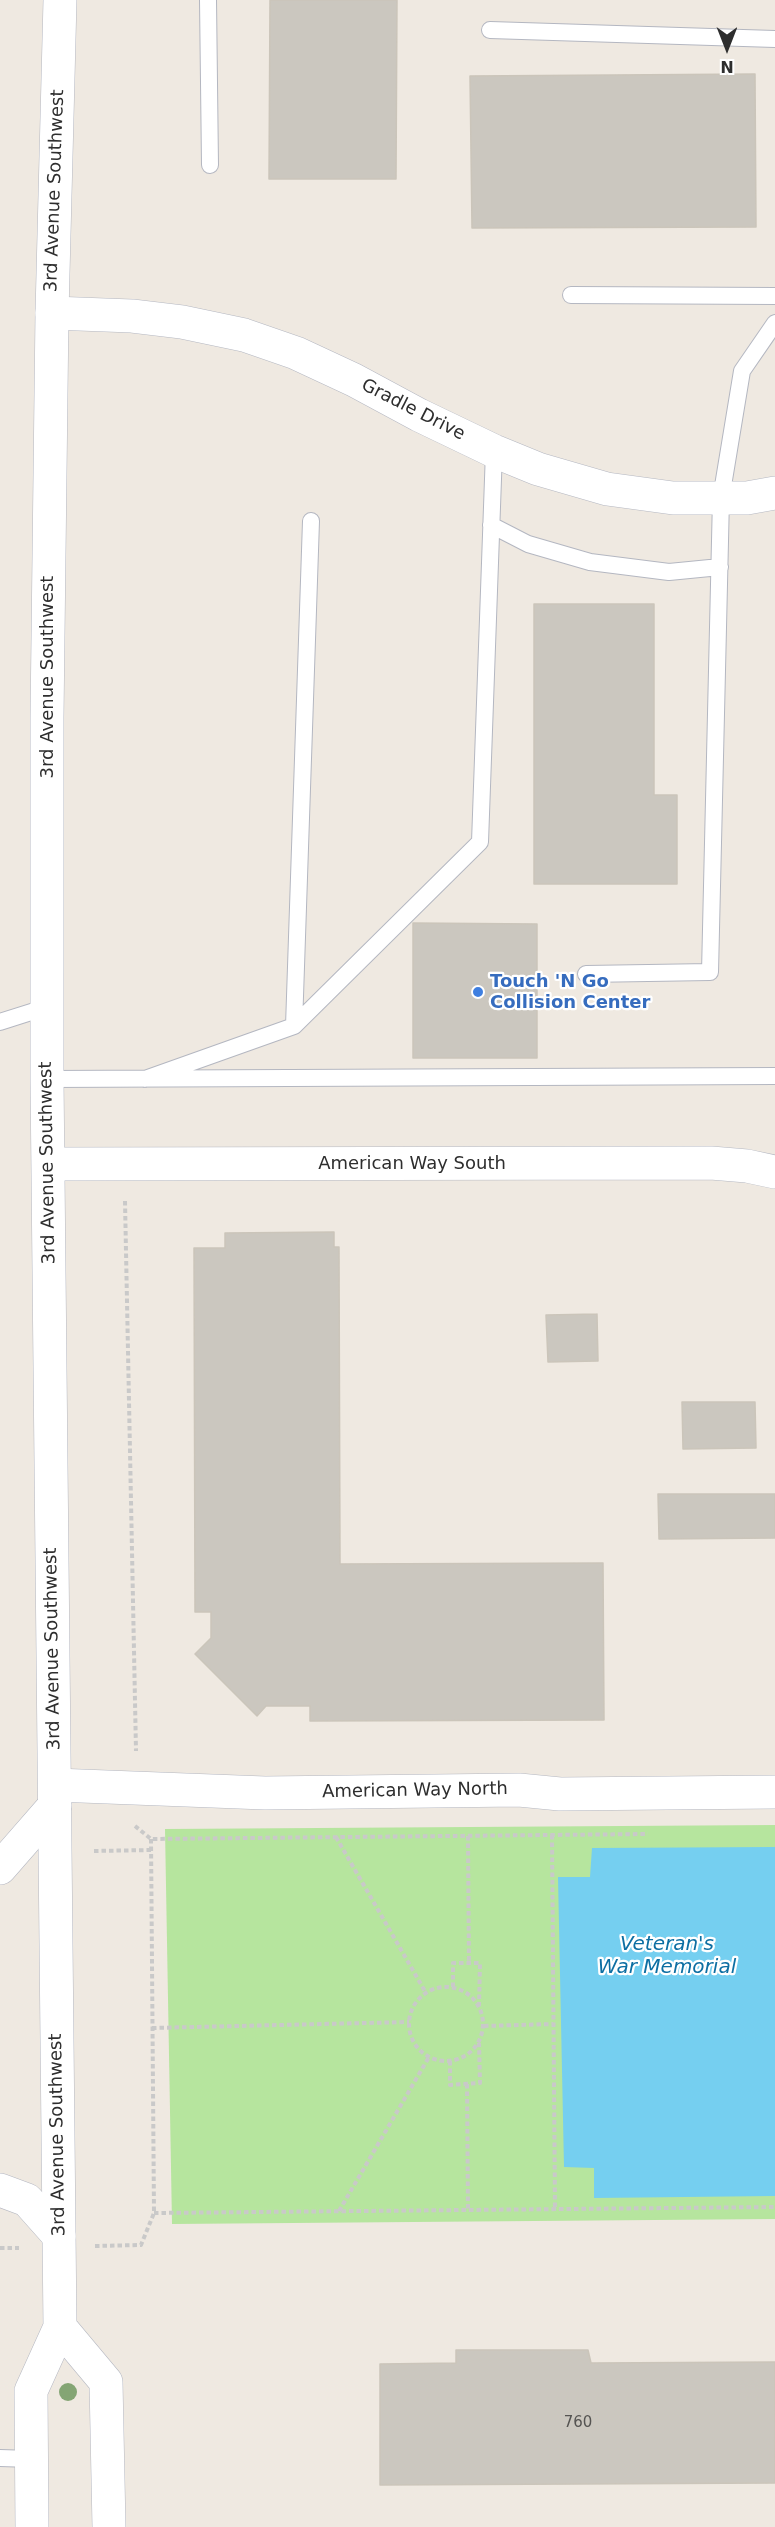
<!DOCTYPE html>
<html>
<head>
<meta charset="utf-8">
<style>
  body { margin:0 }
  #map { position:relative; width:775px; height:2527px; overflow:hidden; background:#efe9e1; font-family:"DejaVu Sans",sans-serif }
  canvas { display:block }
  .north { position:absolute; left:697px; top:18px; width:60px; height:60px; -webkit-text-stroke:4px #fff; paint-order:stroke; rotate:180deg; font-size:16px; font-weight:700; line-height:24px; text-align:center; color:#2e2e2e }
  .north::after { content:''; display:block; margin:auto; width:21px; height:27px; background:#2e2e2e; clip-path:polygon(50% 0,100% 100%,50% 72%,0 100%) }
</style>
</head>
<body>
<div id="map">
<canvas width="775" height="2527"></canvas>
<div class="north">N</div>
</div>
<script>
const c = document.querySelector('canvas').getContext('2d');
c.lineJoin = 'round';
function fill(path, color) {
  c.fillStyle = color;
  c.fill(path, 'evenodd');
}
function poly(rows) {
  const path = new Path2D();
  for (const r of rows) {
    if (r.length === 3) {
      path.moveTo(r[0] + r[2], r[1]);
      path.arc(r[0], r[1], r[2], 0, 2 * Math.PI);
      continue;
    }
    path.moveTo(r[0], r[1]);
    for (let i = 2; i < r.length; i += 2) path.lineTo(r[i], r[i + 1]);
  }
  return path;
}
function trace(path, color, width, dash) {
  c.strokeStyle = color;
  c.lineWidth = width;
  c.lineCap = dash ? 'butt' : 'round';
  c.setLineDash(dash || []);
  c.stroke(path);
}
function drawText(font, color, halo, rows, align = 'center') {
  c.font = font + ' "DejaVu Sans",sans-serif';
  c.lineWidth = 4.5;
  c.setLineDash([]);
  c.textBaseline = 'middle';
  c.strokeStyle = halo;
  c.fillStyle = color;
  for (const [text, x, y, turn = 0] of rows) {
    c.save();
    c.translate(x, y);
    c.rotate((+turn || 0) * Math.PI / 180);
    c.textAlign = isNaN(turn) ? turn : align;
    if (halo) c.strokeText(text, 0, 0);
    c.fillText(text, 0, 0);
    c.restore();
  }
}
const green = poly([
  [775,1825,775,2219,172,2224,165,1829]
]);
const water = poly([
  [775,1847,775,2196,594,2198,594,2168,564,2167,558,1877,590,1877,592,1848]
]);
const building = poly([
  [270,0,397,0,396,179,269,179,270,0],
  [755,74,756,227,472,228,470,76,755,74],
  [534,604,654,604,654,795,677,795,677,884,534,884,534,604],
  [413,923,537,924,537,1058,413,1058,413,923],
  [334,1232,334,1247,339,1247,340,1564,603,1563,604,1720,310,1721,310,1706,266,1706,257,1716,195,1654,211,1638,211,1612,195,1612,194,1248,225,1248,225,1233,334,1232],
  [597,1314,598,1361,548,1362,546,1315,597,1314],
  [682,1402,755,1402,756,1448,683,1449,682,1402],
  [658,1494,775,1494,775,1538,659,1539,658,1494],
  [456,2350,588,2350,591,2363,775,2362,775,2483,380,2485,380,2364,456,2363,456,2350]
]);
const path = poly([
  [125,1201,136,1751],
  [135,1826,151,1839,648,1834],
  [552,1835,555,2209],
  [468,1836,469,1963],
  [336,1837,426,1993],
  [94,1851,151,1850],
  [453,1987,453,1963,480,1963,479,2006],
  [446,2024,37],
  [484,2026,553,2024],
  [152,2028,409,2022],
  [450,2061,450,2085,480,2083,479,2043],
  [467,2084,468,2210],
  [339,2211,429,2057],
  [154,2213,775,2207],
  [95,2246,141,2245,154,2213,151,1839],
  [0,2248,19,2248]
]);
const lane = poly([
  [208,0,210,165],
  [490,30,775,39],
  [571,295,775,296],
  [491,525,528,544,590,562,669,572,720,567],
  [586,974,710,972,721,498,742,371,775,323],
  [0,1022,47,1007],
  [294,1026,311,521],
  [47,1079,775,1076],
  [145,1079,294,1026,480,842,494,451],
  [0,2458,31,2459]
]);
const street = poly([
  [52,313,132,316,182,322,244,335,296,353,354,380,419,415,494,451,538,469,607,489,673,498,747,498,775,493],
  [49,1164,711,1163,747,1166,775,1172],
  [55,1785,265,1793,519,1790,560,1794,775,1792],
  [0,1868,55,1805],
  [0,2190,27,2200,59,2236]
]);
const secondary = poly([
  [60,2327,106,2382,109,2527],
  [32,2527,31,2391,60,2327,47,1079,47,717,52,313,60,0]
]);
const trees = [
  [68,2392]
];
const markers = [
  [478,992,6,"#3f7fe0"]
];
const numberNames = [
  ["760",578,2423]
];
const streetNames = [
  ["3rd Avenue Southwest",55,191,-88],
  ["Gradle Drive",413,410,27],
  ["3rd Avenue Southwest",48,677,-90],
  ["3rd Avenue Southwest",48,1163,-91],
  ["American Way South",412,1164],
  ["3rd Avenue Southwest",53,1649,-91],
  ["American Way North",415,1791,-1],
  ["3rd Avenue Southwest",58,2135,-91]
];
const shopNames = [
  ["Touch 'N Go",490,982],
  ["Collision Center",490,1003]
];
const waterNames = [
  ["Veteran's",667,1945],
  ["War Memorial",667,1968]
];
fill(green, '#b6e59e');
fill(water, '#75cff0');
fill(building, '#cbc7bf');
trace(building, '#cbc5ba', 1.5);
trace(lane, '#b4b7c1', 18);
trace(street, '#b4b7c1', 34);
trace(secondary, '#b4b7c1', 34);
trace(path, '#c9c9c9', 4, [4.5, 3]);
trace(lane, '#fff', 16);
trace(street, '#fff', 33);
trace(secondary, '#fff', 33);
c.fillStyle = '#84a574';
for (const [x, y] of trees) {
  c.beginPath();
  c.arc(x, y, 9, 0, 2 * Math.PI);
  c.fill();
}
for (const [x, y, r, color] of markers) {
  const dot = new Path2D();
  dot.arc(x, y, r, 0, 2 * Math.PI);
  c.fillStyle = color;
  c.fill(dot);
  trace(dot, '#fff', 2);
}
drawText('15px', '#555452', null, numberNames);
drawText('18px', '#2e2e2e', '#fff', streetNames);
drawText('bold 18px', '#366cbe', '#fff', shopNames, 'left');
drawText('italic 20px', '#0d6fa3', '#fff', waterNames);
</script>
</body>
</html>
